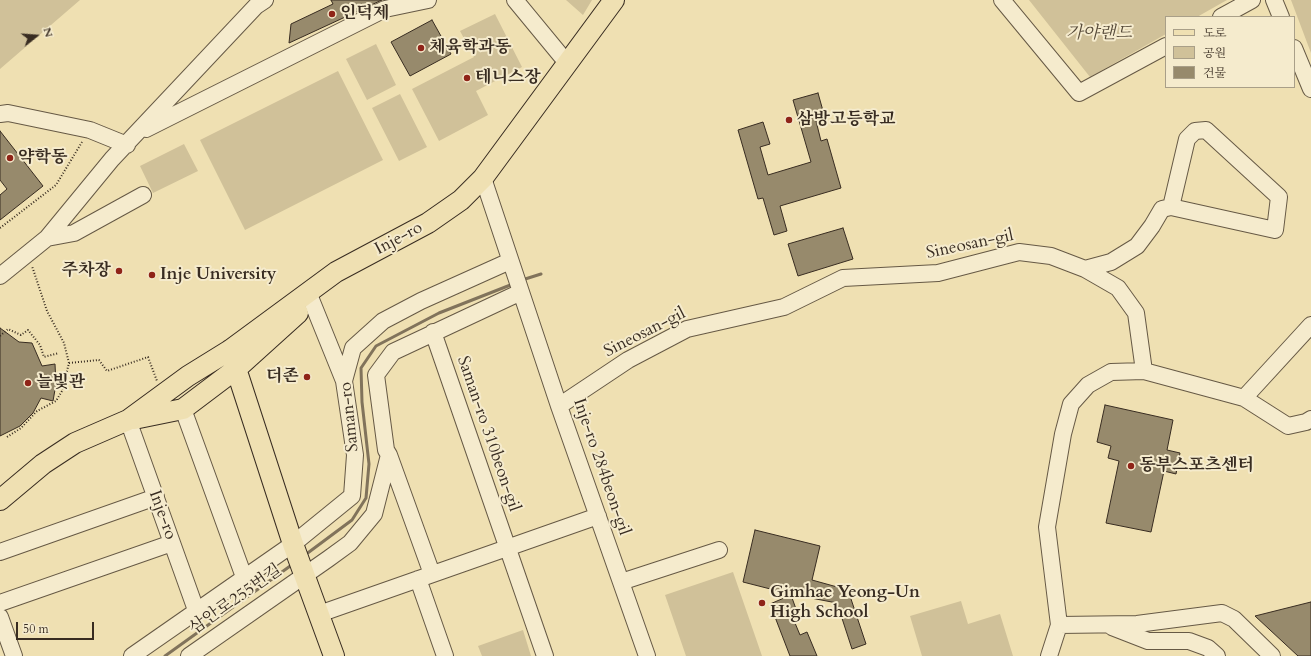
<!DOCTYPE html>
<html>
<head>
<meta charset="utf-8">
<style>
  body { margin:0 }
  #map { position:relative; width:1311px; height:656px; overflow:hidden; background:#efe0b2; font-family:Cardo,"Noto Serif KR",serif }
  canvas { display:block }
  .legend { position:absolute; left:1165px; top:16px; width:130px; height:72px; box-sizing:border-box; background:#f5ebcd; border:1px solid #a99f88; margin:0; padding:5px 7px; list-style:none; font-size:12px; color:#382c21 }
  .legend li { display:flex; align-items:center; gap:8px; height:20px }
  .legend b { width:20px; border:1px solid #a99f88 }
  .north { position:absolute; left:16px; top:16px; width:40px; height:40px; -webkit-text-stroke:3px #f5ebcd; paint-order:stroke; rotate:73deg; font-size:11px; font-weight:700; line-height:16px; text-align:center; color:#382c21 }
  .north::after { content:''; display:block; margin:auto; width:14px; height:18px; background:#382c21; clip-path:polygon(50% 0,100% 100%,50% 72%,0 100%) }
  .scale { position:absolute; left:16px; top:622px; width:78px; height:18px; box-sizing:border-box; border:2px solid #382c21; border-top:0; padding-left:5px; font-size:12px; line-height:14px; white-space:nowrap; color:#382c21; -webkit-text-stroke:3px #f5ebcd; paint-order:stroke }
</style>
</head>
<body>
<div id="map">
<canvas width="1311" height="656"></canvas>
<ul class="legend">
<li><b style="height:5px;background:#efe0b2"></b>도로</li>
<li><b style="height:11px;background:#d0c199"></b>공원</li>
<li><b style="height:11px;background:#978a6c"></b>건물</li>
</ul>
<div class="north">N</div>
<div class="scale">50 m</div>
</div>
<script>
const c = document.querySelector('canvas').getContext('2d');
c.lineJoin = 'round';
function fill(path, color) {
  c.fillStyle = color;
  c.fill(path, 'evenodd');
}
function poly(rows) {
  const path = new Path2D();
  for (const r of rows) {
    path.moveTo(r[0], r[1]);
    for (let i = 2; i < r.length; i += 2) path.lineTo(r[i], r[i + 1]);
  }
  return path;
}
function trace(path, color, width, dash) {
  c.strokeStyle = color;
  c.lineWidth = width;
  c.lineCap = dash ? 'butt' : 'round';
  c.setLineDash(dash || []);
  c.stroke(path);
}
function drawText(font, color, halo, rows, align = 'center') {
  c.font = font + ' Cardo,"Noto Serif KR",serif';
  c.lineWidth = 4;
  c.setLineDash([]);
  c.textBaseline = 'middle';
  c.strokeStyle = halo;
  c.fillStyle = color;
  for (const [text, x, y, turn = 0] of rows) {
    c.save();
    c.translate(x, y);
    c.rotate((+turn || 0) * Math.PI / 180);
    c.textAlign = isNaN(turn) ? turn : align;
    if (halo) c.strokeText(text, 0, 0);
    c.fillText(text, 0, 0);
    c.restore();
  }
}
const green = poly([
  [0,0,80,0,0,69],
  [566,0,592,0,583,15],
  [1029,0,1227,0,1197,17,1166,17,1166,34,1090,77],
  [1291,0,1311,0,1311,53],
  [495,14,522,67,476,91,488,115,439,141,412,89,474,57,460,31],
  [376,44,396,85,367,100,346,59],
  [338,71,383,160,245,230,200,140],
  [400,94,427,147,399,161,372,108],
  [184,144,198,171,153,193,140,166],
  [733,572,762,656,686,656,665,595],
  [961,601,968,624,1000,614,1013,656,922,656,910,616],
  [523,630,531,656,482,656,478,646]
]);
const stream = poly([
  [522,280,541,274],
  [305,555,352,520,366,498,369,464,362,402,361,368,376,346,439,313,513,284],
  [165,656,293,564]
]);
const building = poly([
  [331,0,382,0,289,43,291,24,333,4,331,0],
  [432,20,451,54,410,76,391,42,432,20],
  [818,93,825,118,816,121,821,141,827,139,841,188,780,206,787,231,774,235,763,198,758,199,738,130,763,122,770,144,760,147,768,175,811,162,793,100,818,93],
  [0,131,43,186,0,220,0,195,7,189,0,180,0,131],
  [843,228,853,259,798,276,788,244,843,228],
  [0,328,19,342,32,343,42,366,55,364,56,384,53,401,41,398,33,413,20,426,0,436,0,328],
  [1105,405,1173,420,1167,450,1180,453,1176,474,1164,471,1151,532,1106,523,1119,461,1108,458,1111,446,1097,442,1105,405],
  [755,530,820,546,812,580,848,590,866,644,852,649,837,603,790,594,743,582,755,530],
  [791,595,796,609,790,611,800,635,807,632,817,656,790,656,770,604,791,595],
  [1311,602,1311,656,1298,656,1255,616,1311,602]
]);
const path = poly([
  [0,228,56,185,82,142],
  [0,336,8,329,21,335,28,330,40,345,44,357,59,353],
  [69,363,99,360,107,371,148,357,157,381],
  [7,437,21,428,37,411,56,401,62,391,69,363,64,343,47,311,32,266]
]);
const minor = poly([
  [515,0,567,63],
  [1002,0,1079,93,1166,46],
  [1274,0,1281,17],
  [1221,17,1252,0],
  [1294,48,1311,89],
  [0,114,8,113,90,130,127,145],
  [146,129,385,9,428,0],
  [483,178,559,406,647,656],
  [47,238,74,233,143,195],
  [1085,269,1111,262,1137,246,1152,226,1162,209,1171,207,1187,139,1195,131,1206,130,1279,197,1275,230,1171,207],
  [0,276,47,238,112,159,256,6,265,0],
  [308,292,344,381],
  [433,332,545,656],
  [1244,398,1311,325],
  [559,406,628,360,687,329,784,307,843,278,938,273,1019,252,1051,256,1085,269,1118,288,1136,313,1144,371,1244,398,1288,426,1306,422,1311,419],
  [183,409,244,577],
  [128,420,196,610],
  [389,455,432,574],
  [0,552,156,497],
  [418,579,445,656],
  [621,582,719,550],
  [0,603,172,543],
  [319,614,598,516],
  [0,617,14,656],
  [1059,625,1137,624,1222,613,1234,619,1272,656],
  [1112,627,1148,641,1189,641,1208,648,1217,656],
  [132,656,293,544,352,496,355,455,344,381,353,348,383,321,421,301,510,261],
  [189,656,328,559,350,543,374,514,389,455,386,450,376,375,393,352,521,292],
  [1049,656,1059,625,1047,527,1063,434,1071,404,1088,385,1111,372,1144,371]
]);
const major = poly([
  [230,350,293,544,334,656],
  [134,419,183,409,236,369,298,313],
  [0,500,43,464,75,443,128,420,188,376,230,350,336,272,428,223,461,200,483,178,614,0]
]);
const markers = [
  [332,14,4,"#8f2418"],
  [421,48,4,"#8f2418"],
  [467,78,4,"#8f2418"],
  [789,120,4,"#8f2418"],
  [10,158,4,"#8f2418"],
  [119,271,4,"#8f2418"],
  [152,275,4,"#8f2418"],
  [307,377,4,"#8f2418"],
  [28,383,4,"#8f2418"],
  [1131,466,4,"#8f2418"],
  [762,603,4,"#8f2418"]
];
const poiNames = [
  ["인덕제",340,14],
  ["체육학과동",429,48],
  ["테니스장",475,78],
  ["삼방고등학교",797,120],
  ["약학동",18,158],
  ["주차장",111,271,"right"],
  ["Inje University",160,275],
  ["더존",299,377,"right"],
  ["늘빛관",36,383],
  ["동부스포츠센터",1139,466],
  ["Gimhae Yeong-Un",770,593],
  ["High School",770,613]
];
const parkNames = [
  ["가야랜드",1099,34]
];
const streetNames = [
  ["Inje-ro",399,239,-28],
  ["Sineosan-gil",970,245,-12],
  ["Sineosan-gil",645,333,-27],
  ["Saman-ro",350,417,-96],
  ["Saman-ro 310beon-gil",488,434,71],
  ["Inje-ro 284beon-gil",601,467,71],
  ["Inje-ro",162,515,70],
  ["삼안로255번길",236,600,-35]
];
fill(green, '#d0c199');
trace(stream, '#81735b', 3);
fill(building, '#978a6c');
trace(building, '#382c21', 1);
trace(minor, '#665945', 18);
trace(major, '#382c21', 22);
trace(path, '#382c21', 2, [1, 2]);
trace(minor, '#f5ebcd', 16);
trace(major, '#efe0b2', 20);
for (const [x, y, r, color] of markers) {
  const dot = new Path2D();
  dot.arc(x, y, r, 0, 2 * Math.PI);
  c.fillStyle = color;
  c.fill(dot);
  trace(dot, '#f5ebcd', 1.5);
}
drawText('bold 17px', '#382c21', '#f5ebcd', poiNames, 'left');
drawText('italic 17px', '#564a39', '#f5ebcd', parkNames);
drawText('17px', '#382c21', '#f5ebcd', streetNames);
</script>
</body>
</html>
